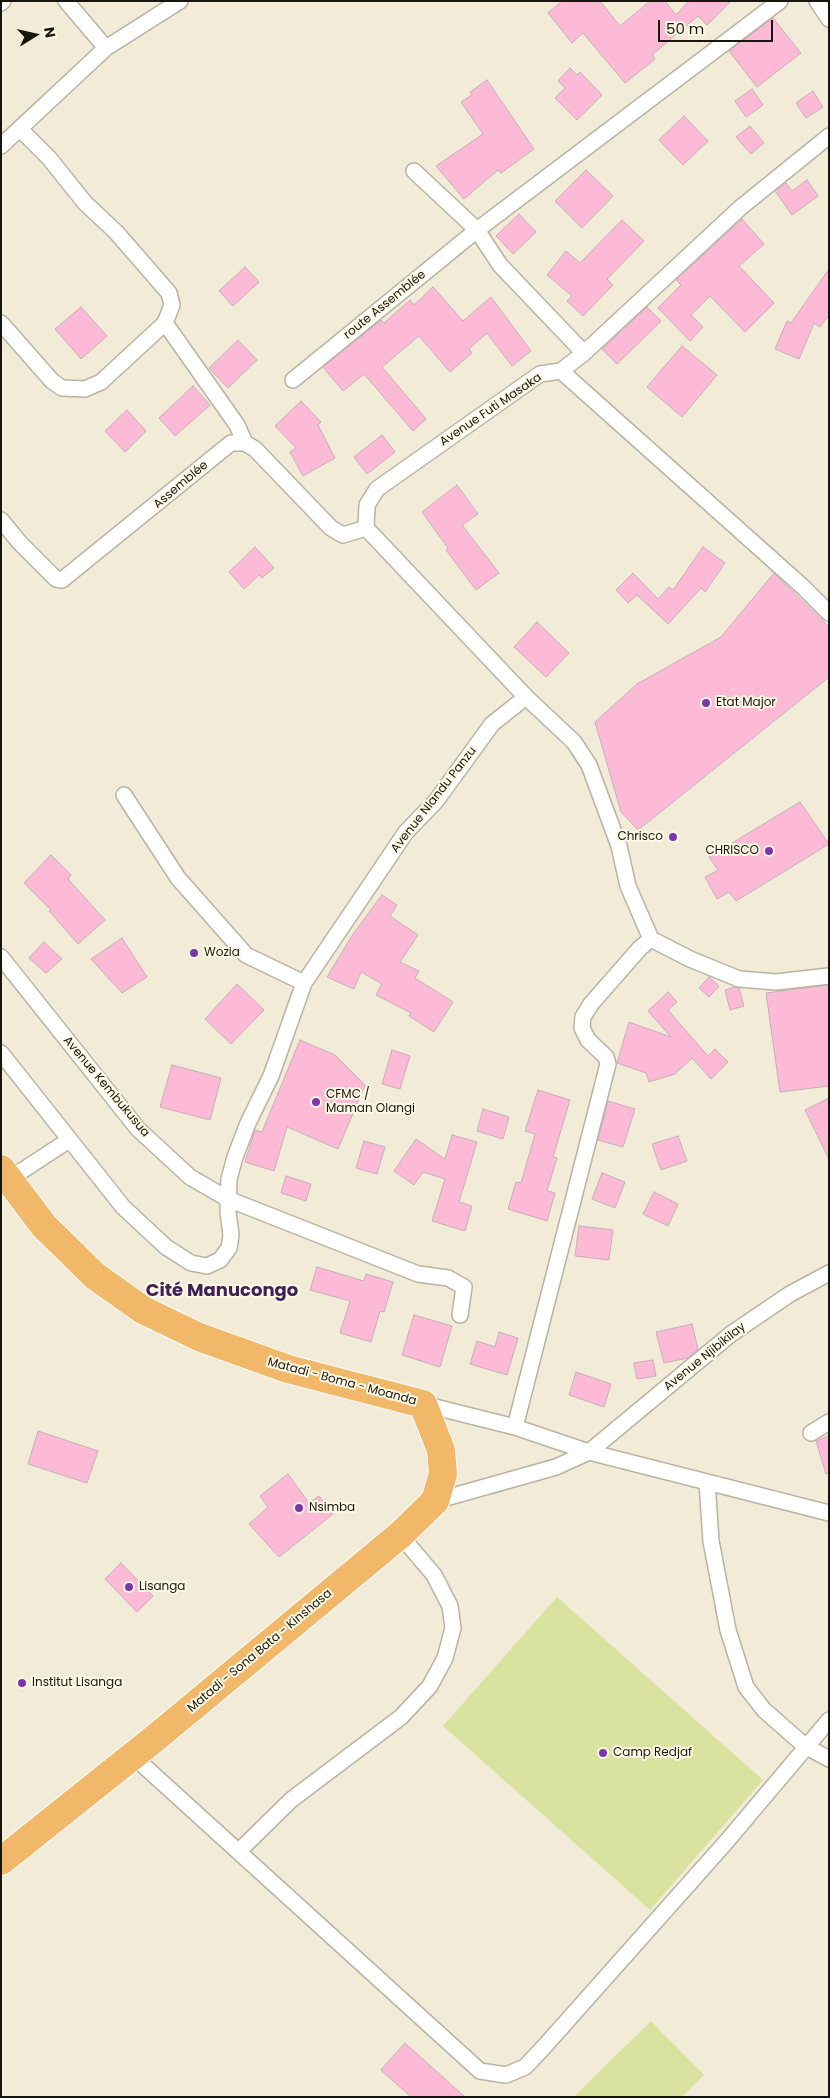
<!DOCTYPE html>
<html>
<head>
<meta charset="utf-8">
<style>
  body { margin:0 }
  #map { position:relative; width:830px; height:2098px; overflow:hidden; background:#f1ebd7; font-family:Poppins,sans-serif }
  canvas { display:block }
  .frame { position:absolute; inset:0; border:2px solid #17150e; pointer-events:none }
  .north { position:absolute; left:10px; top:10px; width:50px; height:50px; -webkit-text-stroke:4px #fef9e5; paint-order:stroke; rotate:80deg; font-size:14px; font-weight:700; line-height:20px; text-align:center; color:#17150e }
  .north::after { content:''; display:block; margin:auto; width:18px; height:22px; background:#17150e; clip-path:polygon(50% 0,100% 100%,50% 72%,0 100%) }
  .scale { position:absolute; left:658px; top:20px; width:115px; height:22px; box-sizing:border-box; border:2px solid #17150e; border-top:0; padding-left:6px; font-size:15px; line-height:18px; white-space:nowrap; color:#17150e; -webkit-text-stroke:4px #fef9e5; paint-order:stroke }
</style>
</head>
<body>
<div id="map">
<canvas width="830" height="2098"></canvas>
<div class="frame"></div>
<div class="north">N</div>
<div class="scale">50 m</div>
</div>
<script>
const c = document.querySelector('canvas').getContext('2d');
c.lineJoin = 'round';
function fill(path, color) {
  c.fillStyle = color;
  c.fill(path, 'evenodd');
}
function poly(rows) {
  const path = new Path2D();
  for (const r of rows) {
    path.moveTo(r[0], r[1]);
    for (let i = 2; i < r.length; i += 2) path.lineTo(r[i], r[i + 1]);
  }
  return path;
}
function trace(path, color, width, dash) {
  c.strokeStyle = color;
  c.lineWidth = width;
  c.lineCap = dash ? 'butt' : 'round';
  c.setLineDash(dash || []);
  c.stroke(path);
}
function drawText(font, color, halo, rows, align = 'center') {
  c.font = font + ' Poppins,sans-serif';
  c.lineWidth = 4;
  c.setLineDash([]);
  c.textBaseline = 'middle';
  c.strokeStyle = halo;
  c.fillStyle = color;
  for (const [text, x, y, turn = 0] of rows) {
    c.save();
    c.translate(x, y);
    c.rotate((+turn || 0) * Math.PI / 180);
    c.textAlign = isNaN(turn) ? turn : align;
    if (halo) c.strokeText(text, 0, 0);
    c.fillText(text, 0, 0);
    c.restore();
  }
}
const green = poly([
  [557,1597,763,1780,650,1910,443,1726],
  [651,2021,704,2075,682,2097,574,2097]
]);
const building = poly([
  [562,1,600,1,620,26,650,1,665,1,676,15,689,1,731,1,707,25,698,16,652,55,655,59,625,83,583,33,572,43,548,13,562,1],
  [773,18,801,53,757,87,729,51,773,18],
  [570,68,577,75,580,72,602,95,577,120,555,98,565,88,558,81,570,68],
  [487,80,534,149,501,173,498,170,464,199,436,166,483,134,461,102,472,95,470,92,487,80],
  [752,89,763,105,746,117,735,101,752,89],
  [813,91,823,107,806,118,796,103,813,91],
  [684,116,708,141,683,165,659,140,684,116],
  [750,126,764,143,751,154,736,137,750,126],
  [586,170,613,196,582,228,555,201,586,170],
  [807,180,818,196,792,215,775,191,786,183,792,191,807,180],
  [519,214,536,232,513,254,496,236,519,214],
  [742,219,764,244,739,266,774,303,745,332,710,296,691,315,703,327,690,341,658,308,681,285,676,280,742,219],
  [622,220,644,241,607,279,613,285,583,316,567,301,572,296,547,275,566,251,580,263,622,220],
  [245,267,259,282,233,306,219,291,245,267],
  [829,269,829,315,820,327,814,323,799,359,775,349,787,321,791,323,829,269],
  [433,287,463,321,491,297,531,351,512,366,487,333,469,349,472,353,450,372,419,336,382,367,426,419,413,431,364,374,343,391,323,367,381,320,384,323,410,300,414,305,433,287],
  [81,307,107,336,81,359,55,329,81,307],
  [647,307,661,321,617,364,602,349,647,307],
  [238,340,257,360,228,388,209,368,238,340],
  [682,346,717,375,682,417,647,387,682,346],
  [193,386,210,405,175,436,159,418,193,386],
  [301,401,321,422,318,425,335,458,303,476,290,452,296,448,275,426,301,401],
  [127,410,146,431,125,452,105,431,127,410],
  [382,435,395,452,367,474,354,457,382,435],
  [457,485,478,514,462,525,499,573,476,590,446,550,448,548,422,512,457,485],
  [255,547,274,568,262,578,259,575,244,589,229,572,255,547],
  [703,547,725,563,705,592,701,588,668,624,637,595,628,603,616,590,633,573,658,599,669,587,673,590,703,547],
  [774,573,829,627,829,677,638,830,621,812,595,722,637,684,721,637,774,573],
  [537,622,569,653,546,677,514,647,537,622],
  [800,802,829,844,736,901,729,892,717,899,705,877,718,870,709,857,800,802],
  [51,855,71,875,68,879,105,920,78,944,49,911,51,910,24,883,51,855],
  [382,895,397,905,390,916,418,935,400,962,419,971,415,978,453,1002,434,1032,409,1016,411,1013,376,995,382,984,361,972,354,989,327,977,353,934,382,895],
  [122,938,147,977,122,993,91,959,122,938],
  [44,942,62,959,46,973,29,958,44,942],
  [709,977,719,986,709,997,699,988,709,977],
  [237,984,264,1010,231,1044,205,1019,237,984],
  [829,985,829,1086,780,1092,766,993,829,985],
  [734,987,739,988,744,1006,730,1010,725,990,734,987],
  [668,992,677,1002,668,1010,708,1056,715,1049,728,1062,711,1079,692,1058,675,1074,649,1082,646,1073,617,1063,629,1022,671,1037,648,1011,668,992],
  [300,1040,335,1055,365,1085,338,1149,287,1127,274,1171,245,1162,255,1130,262,1132,300,1040],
  [392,1050,410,1056,400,1089,382,1084,392,1050],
  [172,1065,221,1078,210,1120,160,1107,172,1065],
  [538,1090,570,1100,553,1157,557,1158,547,1191,555,1193,547,1221,508,1209,516,1182,521,1183,535,1134,525,1131,538,1090],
  [829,1098,829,1159,805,1110,829,1098],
  [608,1101,635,1109,623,1147,598,1140,608,1101],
  [483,1109,509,1117,503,1139,477,1131,483,1109],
  [452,1135,477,1142,459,1202,472,1206,465,1231,432,1221,445,1179,423,1172,414,1185,394,1171,416,1139,445,1159,452,1135],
  [678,1136,687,1161,661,1170,652,1144,678,1136],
  [364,1141,385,1147,377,1174,356,1168,364,1141],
  [602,1173,625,1182,615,1208,592,1199,602,1173],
  [286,1176,311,1184,306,1201,281,1193,286,1176],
  [654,1192,678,1204,668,1226,643,1214,654,1192],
  [579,1226,613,1230,609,1260,575,1256,579,1226],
  [317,1267,364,1281,366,1274,393,1282,384,1312,380,1311,371,1342,340,1333,350,1301,310,1290,317,1267],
  [414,1315,452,1326,440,1367,402,1355,414,1315],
  [692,1324,698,1349,688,1358,664,1363,656,1332,692,1324],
  [499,1332,518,1338,507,1375,470,1364,477,1341,495,1347,499,1332],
  [653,1360,656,1376,637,1379,634,1363,653,1360],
  [576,1372,611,1384,604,1407,569,1395,576,1372],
  [38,1431,98,1451,87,1483,28,1464,38,1431],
  [829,1436,829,1473,826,1474,816,1441,829,1436],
  [288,1474,309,1503,319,1496,333,1514,279,1557,249,1524,268,1507,260,1496,288,1474],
  [121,1563,153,1596,137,1612,105,1579,121,1563],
  [405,2043,465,2097,411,2097,381,2070,405,2043]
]);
const street = poly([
  [66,1,106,48],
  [817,1,829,19],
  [1,3,3,1],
  [1,146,106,48,180,1],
  [1,323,52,381,62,388,85,389,101,382,165,323,172,305,169,293,116,232,85,203,49,158,20,129],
  [165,323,237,425,245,443],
  [584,353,500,265,477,230,780,1],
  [561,371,584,353,740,208,829,136],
  [293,380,477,230,414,171],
  [1,520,20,543,56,579,62,580,231,443,245,443,255,449,331,528,343,535,366,528],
  [526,697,366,528,367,505,377,489,540,374,561,371,803,587,829,613],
  [124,795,178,878,246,955,304,983],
  [1,957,138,1129,190,1177,228,1199,418,1274,448,1278,464,1287,460,1315],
  [1,1053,123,1207,166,1247,191,1263,207,1266,220,1260,229,1248,231,1235,228,1212,229,1179,235,1157,248,1123,271,1076,304,983,406,832,436,801,492,724,526,697,574,742,589,765,619,846,628,886,651,939,690,959,739,979,776,982,829,976],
  [5,1182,69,1140],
  [423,1404,515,1427,589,1452,829,1513],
  [515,1427,608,1064,606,1057,588,1040,582,1028,583,1017,591,1004,640,948,651,939],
  [811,1433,829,1422],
  [707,1482,711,1541,728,1630,746,1687,764,1710,805,1746,829,1759],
  [435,1501,556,1467,589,1452,731,1334,790,1294,829,1273],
  [133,1756,480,2071,506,2075,525,2067,543,2048,727,1841,829,1720],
  [239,1851,291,1800,401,1717,430,1686,445,1658,453,1628,450,1606,434,1575,400,1535]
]);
const highway = poly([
  [1,1169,44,1226,95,1276,143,1310,199,1337,288,1369,423,1404,441,1450,443,1474,435,1501,400,1535,154,1739,1,1861]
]);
const markers = [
  [706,703,5,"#7c36a9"],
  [673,837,5,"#7c36a9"],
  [769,851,5,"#7c36a9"],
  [194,953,5,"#7c36a9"],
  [316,1102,5,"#7c36a9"],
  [299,1508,5,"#7c36a9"],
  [129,1587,5,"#7c36a9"],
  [22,1683,5,"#7c36a9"],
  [603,1753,5,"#7c36a9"]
];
const streetNames = [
  ["route Assemblée",385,305,-39],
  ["Avenue Futi Masaka",491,410,-34],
  ["Assemblée",181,485,-40],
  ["Avenue Nlandu Panzu",434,800,-52],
  ["Avenue Kembukusua",106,1087,50],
  ["Avenue Njibikilay",705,1357,-39],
  ["Matadi - Boma - Moanda",342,1382,15],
  ["Matadi - Sona Bata - Kinshasa",260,1651,-40]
];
const poiNames = [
  ["Etat Major",716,703],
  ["Chrisco",663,837,"right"],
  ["CHRISCO",759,851,"right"],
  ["Wozia",204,953],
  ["CFMC /",326,1095],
  ["Maman Olangi",326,1109],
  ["Nsimba",309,1508],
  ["Lisanga",139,1587],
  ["Institut Lisanga",32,1683],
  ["Camp Redjaf",613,1753]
];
const districtNames = [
  ["Cité Manucongo",222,1291]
];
fill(green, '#dae2a0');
fill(building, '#fcbad7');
trace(building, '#c4afb8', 1);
trace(street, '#b9b4a1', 18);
trace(highway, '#fff', 30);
trace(street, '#fff', 15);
trace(highway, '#f1b86a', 28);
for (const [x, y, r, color] of markers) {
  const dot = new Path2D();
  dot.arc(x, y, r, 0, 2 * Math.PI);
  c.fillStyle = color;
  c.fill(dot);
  trace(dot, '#fef9e5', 2);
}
drawText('12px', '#17150e', '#fef9e5', streetNames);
drawText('12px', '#17150e', '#fef9e5', poiNames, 'left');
drawText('bold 18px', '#412058', '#fef9e5', districtNames);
</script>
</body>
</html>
